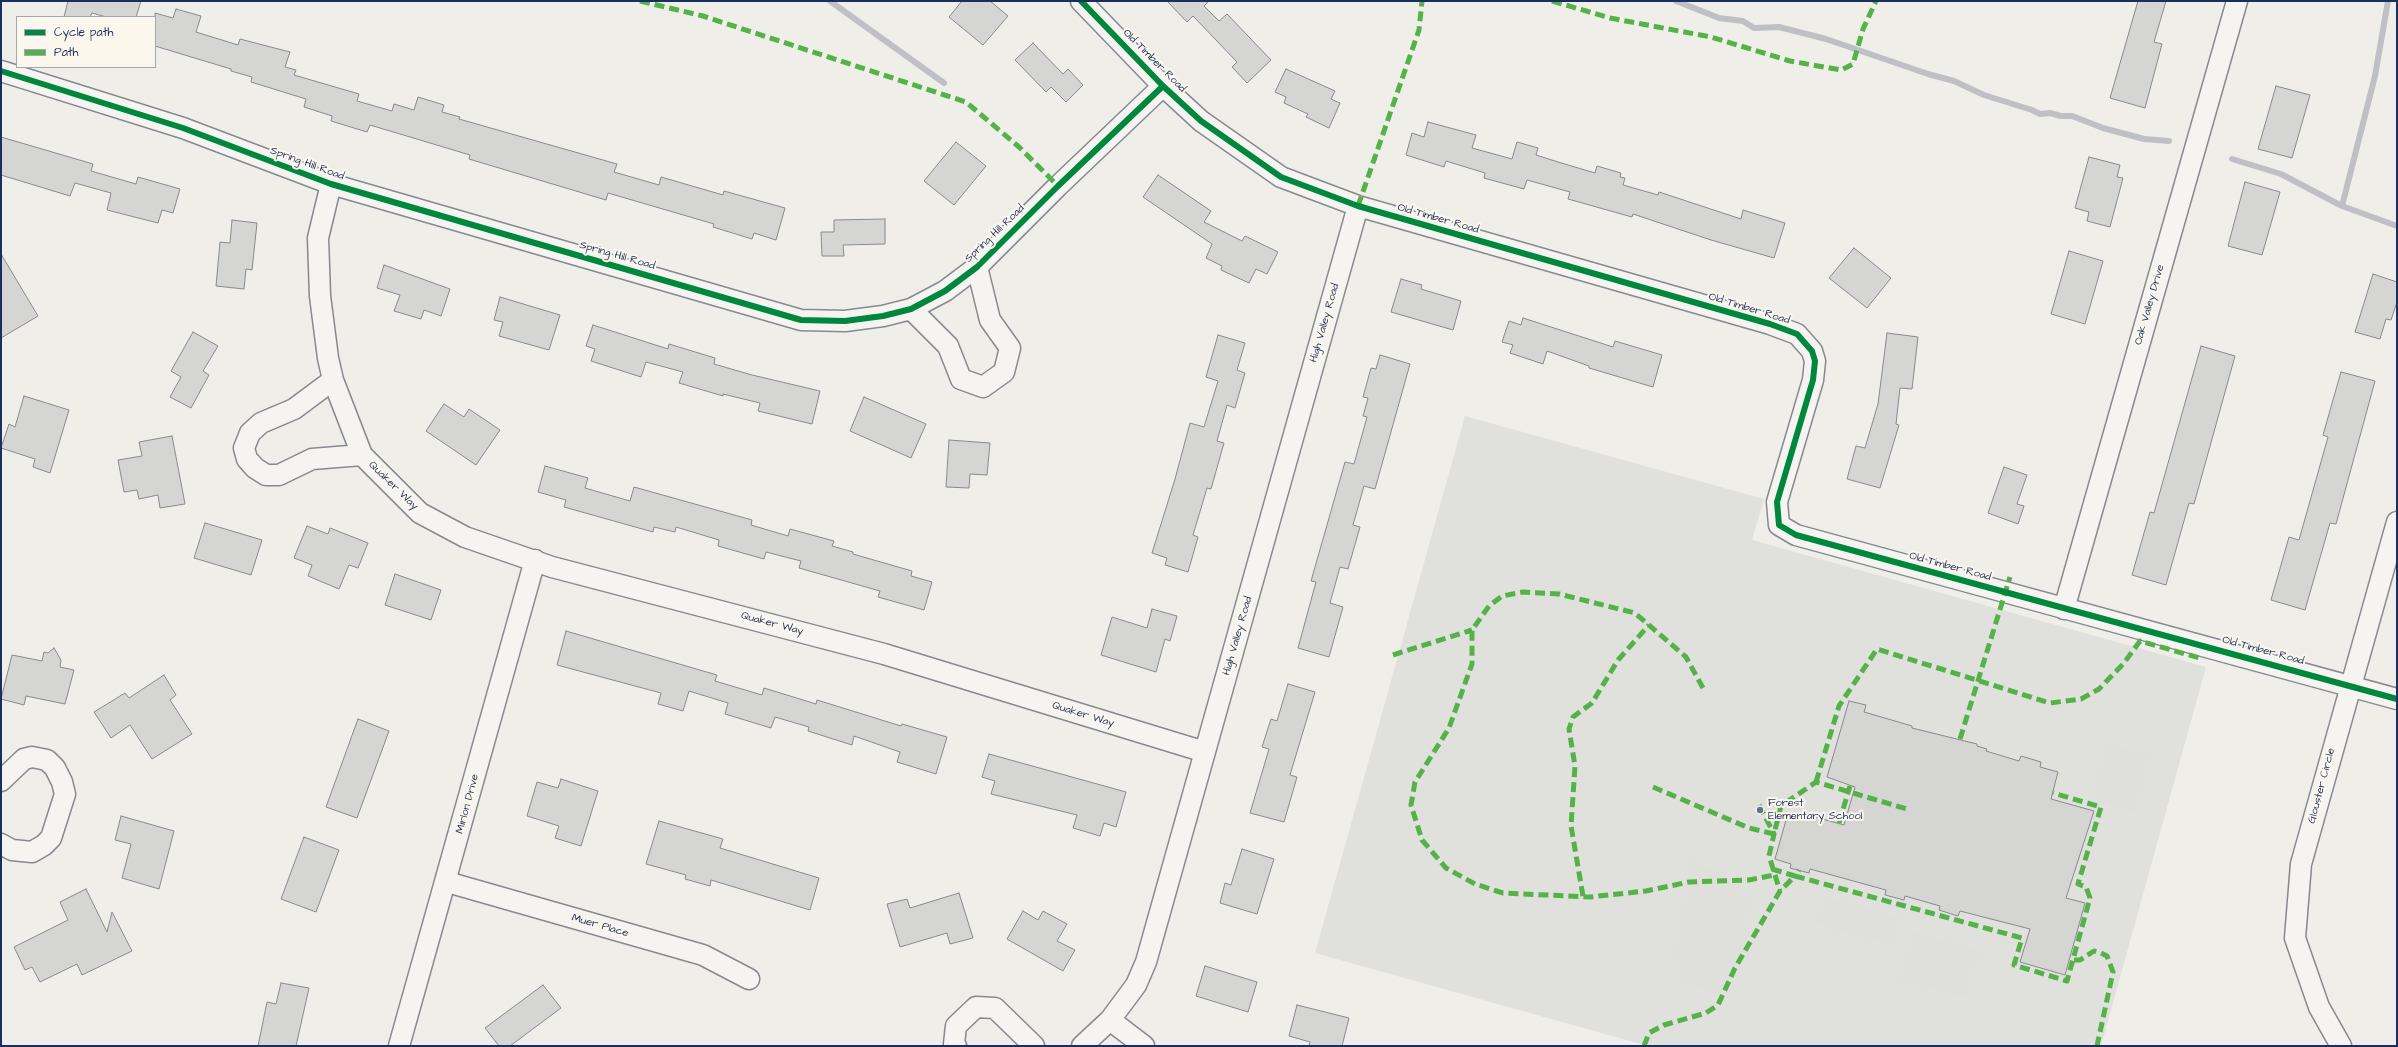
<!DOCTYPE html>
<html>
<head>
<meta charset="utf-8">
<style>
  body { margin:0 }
  #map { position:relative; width:2398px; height:1047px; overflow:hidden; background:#efeee9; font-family:"Architects Daughter",sans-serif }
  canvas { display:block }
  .frame { position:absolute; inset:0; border:2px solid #1b2f5e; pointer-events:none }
  .legend { position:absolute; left:16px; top:16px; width:140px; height:52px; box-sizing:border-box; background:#fbf7ec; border:1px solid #a1a7b3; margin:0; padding:5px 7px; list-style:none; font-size:12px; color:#1b2f5e }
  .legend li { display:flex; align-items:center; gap:8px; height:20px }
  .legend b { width:20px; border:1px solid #a1a7b3 }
</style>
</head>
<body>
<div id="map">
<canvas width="2398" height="1047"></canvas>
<div class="frame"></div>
<ul class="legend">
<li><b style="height:5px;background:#00873e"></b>Cycle path</li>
<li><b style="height:5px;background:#55b248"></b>Path</li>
</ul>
</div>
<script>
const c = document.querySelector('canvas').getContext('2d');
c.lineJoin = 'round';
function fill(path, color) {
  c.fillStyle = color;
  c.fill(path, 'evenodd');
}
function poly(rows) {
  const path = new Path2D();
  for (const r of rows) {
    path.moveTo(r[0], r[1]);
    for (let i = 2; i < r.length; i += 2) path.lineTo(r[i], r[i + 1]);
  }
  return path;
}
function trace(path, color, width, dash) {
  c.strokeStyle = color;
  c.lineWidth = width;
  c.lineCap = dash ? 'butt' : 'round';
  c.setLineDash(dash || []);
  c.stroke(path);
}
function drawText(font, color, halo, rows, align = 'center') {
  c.font = font + ' "Architects Daughter",sans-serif';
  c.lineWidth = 4;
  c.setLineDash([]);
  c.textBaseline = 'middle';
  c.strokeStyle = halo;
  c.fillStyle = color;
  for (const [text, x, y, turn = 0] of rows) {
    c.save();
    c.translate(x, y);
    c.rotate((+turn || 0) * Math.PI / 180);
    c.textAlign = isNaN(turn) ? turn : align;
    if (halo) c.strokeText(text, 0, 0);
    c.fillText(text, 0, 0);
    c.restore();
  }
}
const built = poly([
  [1465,416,1764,499,1752,540,2206,667,2101,1046,1648,1046,1315,953]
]);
const green = poly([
  [2105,743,2151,756,2135,812,2090,799],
  [1692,860,1742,882,1738,892,1755,901,1745,925,1751,928,1717,995,1679,979,1671,955,1678,941,1682,922,1680,912],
  [1824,896,1903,918,1895,946,1816,924],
  [1912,932,1979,951,1966,998,1899,979]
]);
const stream = poly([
  [830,1,944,83],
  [1676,1,1719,18,1743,21,1754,28,1779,27,1826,39,1928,74,1954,81,1984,95,2032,110,2040,114,2050,113,2061,116,2072,116,2103,128,2144,139,2169,141],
  [2232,159,2281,174,2342,206,2397,226],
  [2342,206,2375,76,2388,1]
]);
const building = poly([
  [68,1,141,1,136,17,106,17,92,13,90,17,64,17,68,1],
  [962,1,990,1,1008,16,983,45,949,17,962,1],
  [1167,1,1209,1,1204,6,1219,21,1227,14,1271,60,1247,83,1232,67,1237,62,1193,16,1187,22,1167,1],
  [2138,1,2166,1,2154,42,2162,44,2145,108,2110,98,2138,1],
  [176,9,201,16,196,32,238,45,240,39,290,52,285,67,296,70,294,75,359,94,357,101,392,111,394,104,414,110,418,97,444,105,442,112,460,117,459,119,617,164,614,172,659,185,661,177,723,195,724,191,785,208,776,240,754,233,752,239,713,227,714,224,608,193,606,200,469,159,470,155,370,125,367,132,331,121,332,116,304,107,306,99,251,82,252,77,231,71,231,69,155,46,155,13,173,18,176,9],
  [1033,43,1063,74,1068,69,1083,85,1066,102,1051,87,1046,92,1015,60,1033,43],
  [1286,69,1335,91,1331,99,1340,103,1329,128,1306,117,1308,114,1284,103,1286,97,1275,92,1286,69],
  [2276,86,2310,95,2292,158,2258,149,2276,86],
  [1428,122,1476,135,1472,148,1512,159,1517,142,1538,148,1536,155,1558,162,1595,173,1597,166,1621,173,1620,177,1625,178,1623,185,1658,195,1659,192,1741,219,1743,210,1785,223,1774,258,1711,240,1633,214,1632,217,1568,199,1570,192,1527,180,1524,189,1484,178,1485,173,1446,161,1444,167,1406,155,1412,133,1424,137,1428,122],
  [1,137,93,164,91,171,136,184,138,177,180,189,173,213,162,210,158,223,107,210,111,193,75,183,70,196,1,175,1,137],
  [956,142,986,166,954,205,924,181,956,142],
  [2089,157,2120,165,2117,177,2123,178,2110,227,2087,221,2089,212,2075,208,2089,157],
  [1158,175,1211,211,1204,222,1242,241,1245,236,1278,252,1267,274,1256,269,1249,283,1221,270,1222,266,1206,258,1212,244,1143,197,1158,175],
  [2245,182,2280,192,2262,255,2228,246,2245,182],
  [885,219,885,244,843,245,844,256,822,256,821,232,834,232,834,220,885,219],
  [232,220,257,223,252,270,246,269,244,289,216,286,220,242,230,243,232,220],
  [1854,248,1891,278,1867,308,1829,278,1854,248],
  [2069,251,2103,261,2085,324,2051,314,2069,251],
  [1,254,38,316,1,338,1,254],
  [384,265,450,289,441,316,424,310,421,319,394,311,400,295,377,288,384,265],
  [2373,274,2397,282,2397,302,2391,320,2386,319,2380,339,2355,332,2373,274],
  [1401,279,1422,285,1421,289,1461,301,1453,330,1391,312,1401,279],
  [500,297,560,315,549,350,499,336,503,322,494,320,500,297],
  [1523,318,1613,347,1615,341,1662,355,1653,387,1589,368,1589,366,1547,351,1543,364,1510,353,1513,345,1502,342,1509,321,1521,325,1523,318],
  [593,325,668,349,669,344,715,358,714,364,752,375,820,391,812,424,758,411,760,403,723,394,723,396,679,383,683,372,646,362,641,377,591,361,595,349,586,346,593,325],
  [193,332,218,346,203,371,209,375,191,408,170,397,181,377,171,371,193,332],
  [1887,333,1918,337,1912,389,1900,388,1896,424,1899,425,1880,488,1847,479,1856,446,1865,448,1878,404,1887,333],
  [1218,335,1245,343,1237,370,1245,373,1235,408,1227,405,1217,441,1224,443,1211,489,1207,488,1193,535,1198,537,1188,572,1165,565,1167,558,1152,553,1175,479,1190,423,1204,427,1218,381,1206,377,1218,335],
  [2201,346,2235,356,2194,504,2189,503,2166,585,2132,575,2150,512,2154,513,2201,346],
  [1380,355,1410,364,1375,489,1364,486,1353,525,1360,527,1348,569,1340,567,1330,603,1343,607,1329,657,1298,648,1316,582,1311,581,1345,462,1354,464,1367,417,1363,416,1368,398,1363,397,1371,368,1376,369,1380,355],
  [2341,372,2375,381,2336,524,2330,523,2305,610,2271,600,2289,537,2299,540,2328,437,2323,435,2341,372],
  [24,396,69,410,50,473,33,467,35,459,1,448,9,424,15,427,24,396],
  [864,397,926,424,911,458,850,431,864,397],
  [444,404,464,417,469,409,500,430,476,465,426,431,444,404],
  [172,436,185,504,160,508,158,495,139,499,137,490,124,492,118,460,142,456,139,442,172,436],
  [949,440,990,443,987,475,970,474,969,488,946,487,949,440],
  [545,466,588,478,585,488,630,501,634,487,752,520,751,525,788,536,790,529,834,541,832,546,853,552,853,554,912,571,911,576,932,582,924,610,878,597,880,591,799,568,801,561,766,552,764,559,718,546,719,540,676,527,675,532,654,527,653,532,564,507,566,500,538,492,545,466],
  [2004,467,2027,475,2017,504,2024,506,2018,524,1988,513,2004,467],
  [205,523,262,540,251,575,194,558,205,523],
  [307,526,328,534,330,528,368,543,358,568,349,565,339,589,308,576,312,565,294,558,307,526],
  [395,574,441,590,431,620,385,605,395,574],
  [1152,609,1177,616,1170,641,1165,639,1156,672,1101,655,1112,617,1147,628,1152,609],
  [566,631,717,675,715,681,762,695,764,688,816,704,817,700,901,726,902,724,947,737,936,774,897,762,900,752,854,736,852,745,808,731,809,727,775,717,771,728,725,714,728,703,689,691,683,711,658,704,661,693,557,665,566,631],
  [54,648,61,660,60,667,74,670,65,704,26,696,24,705,1,699,12,655,42,661,44,652,48,653,54,648],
  [164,675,176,695,170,700,192,734,152,759,130,725,111,738,94,712,125,693,129,698,164,675],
  [1288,684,1315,692,1290,775,1297,777,1284,822,1250,813,1269,749,1262,747,1271,719,1277,721,1288,684],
  [1849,701,1866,705,1864,712,1912,726,1912,728,1977,744,1977,746,1987,749,1986,751,2019,761,2021,756,2041,762,2040,767,2058,772,2051,799,2094,811,2066,898,2085,903,2065,975,2020,962,2030,929,1960,911,1958,916,1939,910,1940,906,1905,896,1904,900,1885,895,1886,890,1810,869,1809,873,1790,868,1791,864,1775,859,1788,813,1804,817,1805,814,1844,825,1855,787,1827,777,1849,701],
  [358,719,389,731,357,818,326,807,358,719],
  [989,754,1126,792,1116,827,1104,823,1100,836,1073,828,1077,815,991,794,995,781,982,777,989,754],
  [561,779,598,791,581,846,555,838,559,826,527,816,537,782,558,788,561,779],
  [121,816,174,831,159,889,122,878,131,844,115,840,121,816],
  [659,821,723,839,720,848,819,878,810,910,711,880,710,886,685,879,686,875,646,864,659,821],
  [304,837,339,850,316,912,281,899,304,837],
  [1242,849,1274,859,1257,914,1220,903,1225,883,1231,885,1242,849],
  [86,889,107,932,112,912,132,951,82,975,77,964,40,982,32,967,25,970,14,947,68,920,60,902,86,889],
  [959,893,973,938,950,944,947,933,900,947,887,904,907,899,910,908,959,893],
  [1023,911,1038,920,1043,911,1067,924,1057,941,1075,950,1063,971,1007,939,1023,911],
  [1205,966,1257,982,1248,1012,1196,996,1205,966],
  [281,983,309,988,296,1046,258,1046,267,1002,276,1004,281,983],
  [543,985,561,1008,510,1046,499,1046,485,1028,543,985],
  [1297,1005,1349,1018,1342,1046,1309,1046,1310,1042,1289,1036,1297,1005]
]);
const street = poly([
  [1081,1,1163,86,1201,121,1281,177,1358,206,1770,324,1797,334,1812,351,1815,361,1813,380,1777,502,1779,525,1796,535,2397,699],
  [1,71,183,128,331,184,801,320,845,321,883,316,911,309,945,291,977,267,1058,186,1163,86],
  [331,184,318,238,320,296,328,358,333,380,362,455,420,513,465,537,552,567,884,654,1205,752],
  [911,309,948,346,961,379,983,387,1004,372,1010,348,990,320,977,267],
  [333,380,294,409,261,423,250,433,244,448,247,459,255,468,266,475,279,475,312,459,362,455],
  [2064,609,2237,1],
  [1,781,24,759,32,757,47,760,55,768,62,782,65,794,51,838,44,845,32,852,12,850,1,844],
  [447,882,703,955,749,979],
  [1110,1020,1144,1046],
  [399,1046,535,560],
  [956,1046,954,1044,956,1026,976,1007,995,1008,1034,1046],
  [1082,1046,1110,1020,1136,985,1146,962,1358,206],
  [2341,1046,2319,1007,2295,938,2301,864,2397,522]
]);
const quiet = poly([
  [640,1,703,16,966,102,1019,147,1058,186],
  [1552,1,1610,18,1711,37,1790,61,1841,70,1853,64,1863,29,1876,1],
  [1358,206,1419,30,1422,1],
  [1393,655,1472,630],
  [1703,688,1686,657,1635,613,1559,594,1523,592,1502,596,1489,606,1472,630,1472,664,1449,728,1415,782,1411,805,1422,840,1446,868,1475,884,1503,893,1590,897,1646,891,1689,882,1749,880,1774,875],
  [1960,739,2010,577],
  [1816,782,1839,706,1877,649,2050,703,2081,699,2099,689,2124,663,2140,641,2203,659],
  [1653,787,1749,828,1774,834,1781,806,1816,782,1907,809],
  [1759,805,1774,834,1769,856,1780,891],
  [1839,823,1850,786],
  [1772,869,1795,876,1799,870],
  [1583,896,1571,826,1575,766,1569,729,1573,717,1592,703,1618,660,1649,625],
  [2074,960,2080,960,2094,951,2101,953,2107,956,2113,972,2097,1046],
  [1644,1046,1649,1033,1664,1025,1706,1013,1718,1005,1735,968,1780,891,1795,876,2022,938,2014,965,2067,981,2090,898,2086,887,2078,884,2101,807,2053,793]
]);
const cycleway = poly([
  [1081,1,1163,86,1201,121,1281,177,1358,206,1770,324,1797,334,1812,351,1815,361,1813,380,1777,502,1779,525,1796,535,2397,699],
  [1,71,183,128,331,184,801,320,845,321,883,316,911,309,945,291,977,267,1058,186,1163,86]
]);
const markers = [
  [1760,810,4,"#65728f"]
];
const streetNames = [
  ["Old Timber Road",1154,61,45],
  ["Spring Hill Road",307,164,20],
  ["Old Timber Road",1438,219,16],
  ["Spring Hill Road",995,234,-44],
  ["Spring Hill Road",617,256,16],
  ["Oak Valley Drive",2150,305,-74],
  ["Old Timber Road",1749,309,17],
  ["High Valley Road",1325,323,-74],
  ["Quaker Way",393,486,44],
  ["Old Timber Road",1950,567,15],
  ["Quaker Way",772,624,15],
  ["High Valley Road",1238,636,-74],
  ["Old Timber Road",2263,651,15],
  ["Quaker Way",1083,715,17],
  ["Glouster Circle",2322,786,-75],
  ["Mirlon Drive",468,804,-75],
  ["Muer Place",600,926,16]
];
const poiNames = [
  ["Forest",1768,804],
  ["Elementary School",1768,817]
];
fill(built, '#e0e0dd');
fill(green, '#dfdfdc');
trace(stream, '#bec0c6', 6);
fill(building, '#d5d5d4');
trace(building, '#868a90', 1);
trace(street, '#868a90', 23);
trace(street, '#f5f4f0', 20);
trace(quiet, '#55b248', 5, [10, 5]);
trace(cycleway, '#00873e', 6);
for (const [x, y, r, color] of markers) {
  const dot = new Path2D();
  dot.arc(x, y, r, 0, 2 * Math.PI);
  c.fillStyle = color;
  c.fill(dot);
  trace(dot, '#fbf7ec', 1.5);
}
drawText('11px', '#1b2f5e', '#fbf7ec', streetNames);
drawText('11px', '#1b2f5e', '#fbf7ec', poiNames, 'left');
</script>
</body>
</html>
